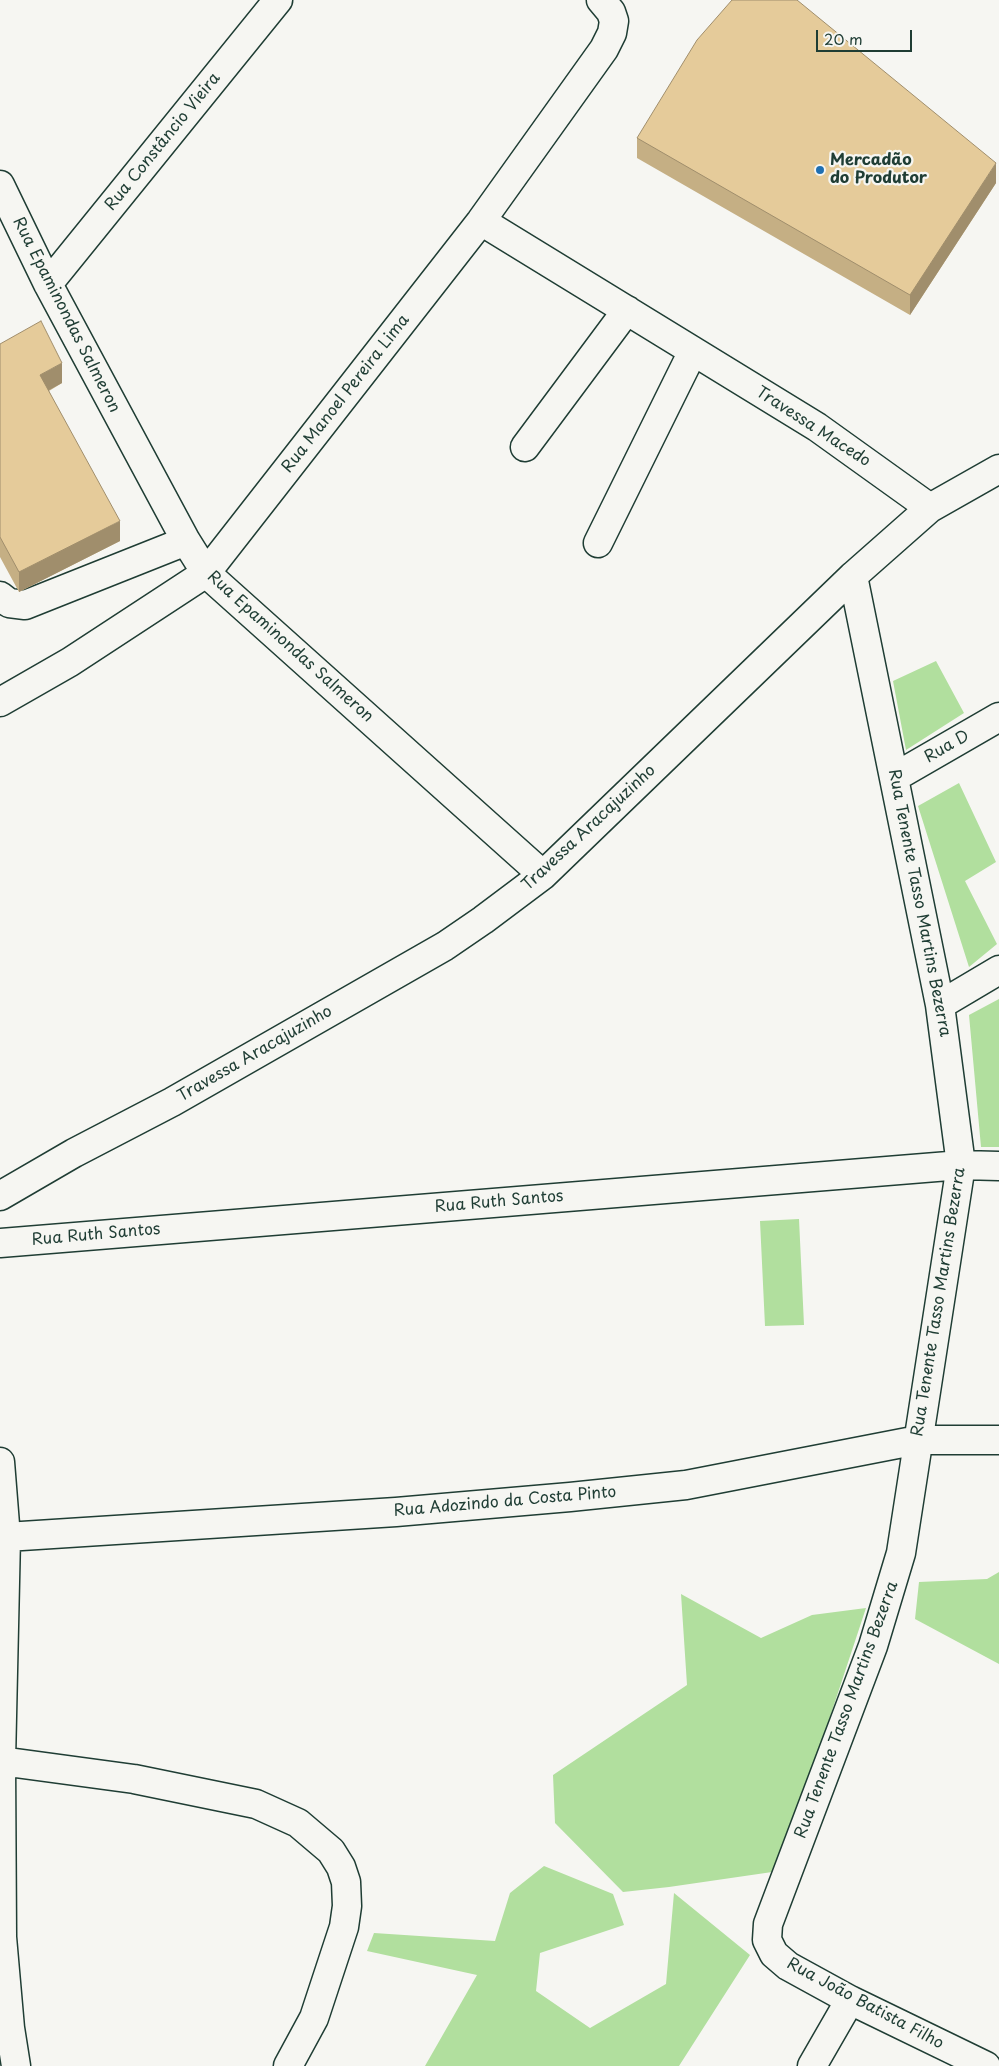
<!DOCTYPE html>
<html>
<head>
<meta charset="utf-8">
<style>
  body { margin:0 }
  #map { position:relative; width:999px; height:2066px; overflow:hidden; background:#f6f6f2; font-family:"Playpen Sans",sans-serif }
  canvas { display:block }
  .scale { position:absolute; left:816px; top:30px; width:96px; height:22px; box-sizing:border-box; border:2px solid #1f3d34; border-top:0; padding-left:6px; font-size:15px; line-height:18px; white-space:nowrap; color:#1f3d34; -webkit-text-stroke:4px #f6f6f2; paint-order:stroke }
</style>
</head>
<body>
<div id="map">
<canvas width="999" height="2066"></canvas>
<div class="scale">20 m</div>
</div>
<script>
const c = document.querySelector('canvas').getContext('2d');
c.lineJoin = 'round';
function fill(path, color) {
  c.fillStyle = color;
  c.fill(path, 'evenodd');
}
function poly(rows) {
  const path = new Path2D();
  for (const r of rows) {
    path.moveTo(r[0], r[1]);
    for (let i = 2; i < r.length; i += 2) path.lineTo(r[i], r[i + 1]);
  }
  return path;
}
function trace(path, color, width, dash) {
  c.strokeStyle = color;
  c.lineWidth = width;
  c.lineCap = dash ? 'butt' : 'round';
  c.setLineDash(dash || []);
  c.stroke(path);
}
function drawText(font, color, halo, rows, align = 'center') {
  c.font = font + ' "Playpen Sans",sans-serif';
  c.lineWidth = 4.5;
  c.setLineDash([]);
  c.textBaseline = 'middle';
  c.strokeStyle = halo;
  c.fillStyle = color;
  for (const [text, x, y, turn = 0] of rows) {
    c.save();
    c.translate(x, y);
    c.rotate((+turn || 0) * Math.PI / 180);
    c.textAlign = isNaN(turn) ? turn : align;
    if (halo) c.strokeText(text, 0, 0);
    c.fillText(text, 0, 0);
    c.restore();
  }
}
const green = poly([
  [936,661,964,713,906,750,893,681],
  [959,783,996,862,965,881,997,944,969,967,918,806],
  [999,999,999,1147,981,1147,969,1015],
  [799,1219,804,1325,765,1326,760,1221],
  [999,1572,999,1664,915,1619,919,1582,987,1579],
  [681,1594,761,1638,812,1615,866,1608,779,1871,669,1887,623,1892,555,1823,553,1775,687,1685],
  [544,1866,613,1894,624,1925,540,1953,536,1991,590,2028,666,1984,674,1893,750,1955,679,2066,425,2066,477,1975,367,1951,374,1933,495,1941,510,1893]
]);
const minor = poly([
  [0,185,48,284,186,541,206,573,543,875],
  [481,221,817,427,930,508],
  [48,284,278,0],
  [525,447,627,310],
  [598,543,693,351],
  [853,576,940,1005,961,1165,901,1553,873,1646,768,1924,767,1940,774,1954,788,1966,850,2000,986,2066],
  [0,596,9,603,25,605,186,541],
  [0,702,70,662,206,573,481,221,604,49,612,33,614,21,611,12,601,0],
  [895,777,999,717],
  [940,1005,999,970],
  [0,1196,74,1153,172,1102,445,946,483,920,543,875,853,576,930,508,999,469],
  [0,1243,961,1165,999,1166],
  [0,1462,6,1537,1,1761,2,1937,10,2028,16,2066],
  [6,1537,396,1512,570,1497,686,1485,918,1440,999,1440],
  [1,1761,134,1779,256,1804,298,1823,331,1851,341,1867,346,1882,347,1906,344,1927,314,2018,288,2066],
  [812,2066,850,2000]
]);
const wall = poly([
  [637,138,996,183,910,315,637,158],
  [0,344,62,383,49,391,120,541,19,592,0,557]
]);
const shadedWall = poly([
  [996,163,996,183,910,315,910,295],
  [62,363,62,383,40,395,40,375],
  [120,521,120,541,19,592,19,572]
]);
const building = poly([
  [732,0,797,0,996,163,910,295,637,138,697,40,732,0],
  [41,321,62,363,40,375,120,521,19,572,0,537,0,344,41,321]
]);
const markers = [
  [820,170,5,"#1f6fb2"]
];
const streetNames = [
  ["Rua Constâncio Vieira",163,142,-51],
  ["Rua Epaminondas Salmeron",66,315,63],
  ["Rua Manoel Pereira Lima",346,394,-52],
  ["Travessa Macedo",813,427,33],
  ["Rua Epaminondas Salmeron",290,647,42],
  ["Rua D",947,747,-30],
  ["Travessa Aracajuzinho",589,828,-43],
  ["Rua Tenente Tasso Martins Bezerra",919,903,79],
  ["Travessa Aracajuzinho",255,1054,-30],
  ["Rua Ruth Santos",499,1202,-5],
  ["Rua Ruth Santos",96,1235,-5],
  ["Rua Tenente Tasso Martins Bezerra",939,1302,-81],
  ["Rua Adozindo da Costa Pinto",505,1502,-5],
  ["Rua Tenente Tasso Martins Bezerra",847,1710,-70],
  ["Rua João Batista Filho",865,2004,28]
];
const poiNames = [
  ["Mercadão",830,161],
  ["do Produtor",830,179]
];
fill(green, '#b1df9e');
trace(minor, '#1f3d34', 31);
trace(minor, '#f6f6f2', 28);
fill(wall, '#c5af84');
fill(shadedWall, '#a08e6c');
fill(building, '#e5cb9a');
trace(building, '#a08e6c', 1);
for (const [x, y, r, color] of markers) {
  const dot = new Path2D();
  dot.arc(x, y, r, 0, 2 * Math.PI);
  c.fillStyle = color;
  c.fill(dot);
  trace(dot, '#f6f6f2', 2);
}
drawText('16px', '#1f3d34', '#f6f6f2', streetNames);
drawText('bold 16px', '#1f3d34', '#f6f6f2', poiNames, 'left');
</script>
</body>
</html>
